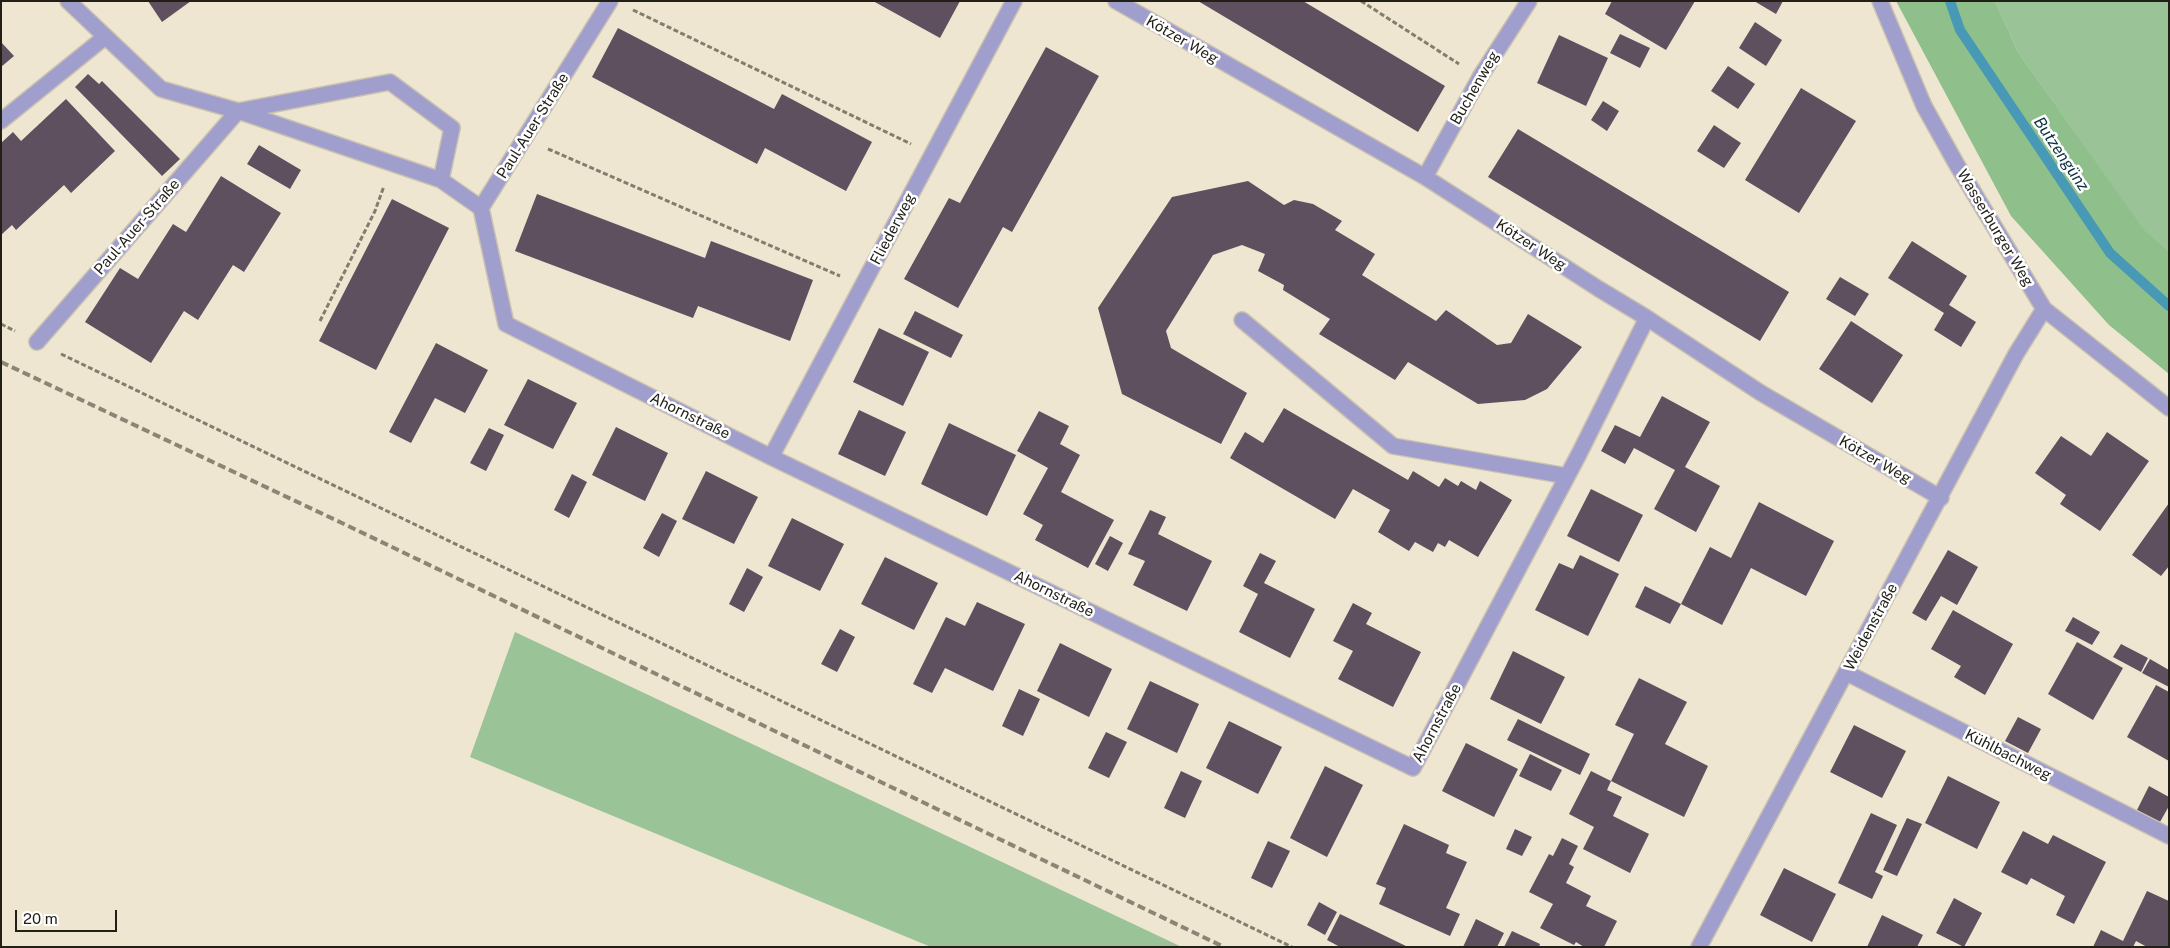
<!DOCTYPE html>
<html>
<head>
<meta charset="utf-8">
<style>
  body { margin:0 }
  #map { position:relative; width:2170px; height:948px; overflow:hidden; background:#efe6d1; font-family:"Public Sans",sans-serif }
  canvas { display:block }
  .frame { position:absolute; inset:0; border:2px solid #221f17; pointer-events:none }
  .scale { position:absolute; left:15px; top:910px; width:102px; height:22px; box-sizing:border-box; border:2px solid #221f17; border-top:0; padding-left:6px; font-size:15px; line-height:18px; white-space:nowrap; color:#221f17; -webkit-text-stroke:4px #fff; paint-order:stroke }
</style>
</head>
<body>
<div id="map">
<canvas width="2170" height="948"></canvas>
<div class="frame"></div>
<div class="scale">20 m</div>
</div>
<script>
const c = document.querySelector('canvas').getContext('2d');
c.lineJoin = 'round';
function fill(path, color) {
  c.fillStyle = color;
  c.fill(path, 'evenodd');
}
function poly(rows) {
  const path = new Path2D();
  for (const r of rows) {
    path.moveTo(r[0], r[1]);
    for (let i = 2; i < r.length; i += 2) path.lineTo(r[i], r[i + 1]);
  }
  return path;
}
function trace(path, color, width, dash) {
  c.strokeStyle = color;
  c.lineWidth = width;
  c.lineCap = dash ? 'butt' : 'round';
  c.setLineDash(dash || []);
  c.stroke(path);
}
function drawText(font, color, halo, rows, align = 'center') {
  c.font = font + ' "Public Sans",sans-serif';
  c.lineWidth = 5;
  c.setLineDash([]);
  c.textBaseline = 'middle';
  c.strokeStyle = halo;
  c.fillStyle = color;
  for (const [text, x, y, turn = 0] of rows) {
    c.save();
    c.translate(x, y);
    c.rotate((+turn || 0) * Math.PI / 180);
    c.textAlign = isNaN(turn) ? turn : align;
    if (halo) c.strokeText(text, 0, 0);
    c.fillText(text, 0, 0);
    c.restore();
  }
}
const green = poly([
  [1995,1,2169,1,2169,251,2145,232,2018,52],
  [515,632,1182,947,931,947,470,757]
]);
const forest = poly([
  [1896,1,1995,1,2018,52,2145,231,2169,251,2169,374,2109,325,2011,216]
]);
const stream = poly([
  [1950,1,1960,30,2110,253,2169,306]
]);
const building = poly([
  [148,1,191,1,162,22],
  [873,1,960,1,940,38],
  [1198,1,1303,1,1445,86,1418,132],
  [1612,1,1695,1,1666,50,1605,14],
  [1754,1,1783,1,1776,14],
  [1755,22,1782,40,1766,66,1739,48],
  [618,28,774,109,782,94,872,142,846,191,765,148,757,164,592,77],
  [1620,34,1650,48,1640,68,1610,53],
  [1559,35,1608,58,1586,106,1537,83],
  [1,42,14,56,1,67],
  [1046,47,1099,76,1012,232,1003,227,958,308,904,279,949,198,960,203],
  [1728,66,1755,84,1738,109,1711,91],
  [88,74,99,84,102,81,180,159,162,176,75,87],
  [1801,88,1856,121,1799,213,1745,180],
  [66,99,115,151,71,193,64,185,16,230,12,225,1,235,1,143,13,132,21,141],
  [1603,101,1619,111,1607,131,1591,120],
  [1714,125,1741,143,1724,168,1697,151],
  [1518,129,1789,292,1760,341,1488,177],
  [259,145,301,170,290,189,247,164],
  [221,176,281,213,244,272,233,265,198,320,184,311,151,363,85,322,120,268,138,279,173,224,186,232],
  [1248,181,1284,205,1294,200,1313,204,1342,221,1335,230,1375,254,1362,275,1436,321,1446,310,1497,345,1511,343,1528,314,1582,347,1547,389,1525,400,1478,404,1408,362,1395,380,1319,334,1330,319,1283,290,1284,285,1258,271,1265,254,1242,245,1213,255,1166,331,1171,348,1247,393,1221,444,1122,394,1098,308,1172,197],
  [537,194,705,258,711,241,813,280,790,341,698,306,693,318,515,251],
  [392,199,449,228,376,370,319,341],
  [1912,241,1967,276,1949,305,1976,322,1961,347,1934,330,1944,313,1888,278],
  [1840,277,1869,294,1855,316,1826,299],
  [915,311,963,335,951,358,903,334],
  [1851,321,1903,355,1872,403,1819,369],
  [879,328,929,352,903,406,853,382],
  [436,343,488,370,465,413,435,398,411,443,389,432],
  [528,379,577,403,553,449,504,425],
  [1662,396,1710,422,1685,467,1720,486,1696,532,1654,509,1675,470,1634,448,1625,464,1601,451,1615,425,1640,437],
  [1284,408,1408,480,1413,471,1439,487,1445,478,1458,486,1461,481,1476,490,1480,481,1512,500,1478,557,1449,540,1445,547,1438,543,1433,552,1415,542,1409,551,1378,532,1390,510,1353,489,1335,519,1230,458,1245,432,1263,443],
  [859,410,906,432,885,476,838,454],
  [1039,411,1069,426,1060,444,1080,455,1061,492,1114,520,1088,568,1035,540,1043,525,1023,514,1048,468,1017,451],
  [949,423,1016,455,987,516,921,484],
  [616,427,668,453,645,501,592,475],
  [489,428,504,435,486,471,470,463],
  [2107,432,2149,461,2100,531,2060,504,2066,495,2035,473,2061,436,2091,456],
  [706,471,758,497,734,544,682,519],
  [572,474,587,482,569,518,554,510],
  [1591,489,1643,515,1619,562,1567,536],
  [1759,502,1834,541,1806,596,1751,568,1722,625,1681,604,1710,547,1731,558],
  [2169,503,2169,566,2161,576,2132,555],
  [1150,510,1166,517,1158,534,1212,561,1187,611,1133,585,1145,561,1128,554],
  [662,513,677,521,659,557,643,548],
  [792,518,844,544,820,591,768,566],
  [1110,536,1123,543,1108,571,1095,564],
  [1948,550,1978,567,1957,605,1941,596,1926,621,1912,613],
  [1260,553,1276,561,1264,583,1315,609,1290,658,1239,632,1258,594,1243,586],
  [1580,555,1619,574,1588,636,1535,610,1559,563,1573,569],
  [885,557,938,583,914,630,861,604],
  [747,568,763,577,744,612,729,604],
  [1645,586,1681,604,1670,624,1635,607],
  [977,602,1025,624,993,691,945,668,932,693,913,684,946,617,965,626],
  [1353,603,1372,613,1366,624,1421,652,1393,707,1338,679,1353,651,1333,641],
  [1953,610,2013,644,1985,695,1954,677,1961,666,1931,649],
  [2073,617,2100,632,2092,645,2065,631],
  [840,629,855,637,837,672,821,664],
  [2077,642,2123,668,2093,720,2048,694],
  [1060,643,1112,669,1089,717,1037,691],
  [2121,644,2148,658,2141,672,2113,657],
  [1513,651,1565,677,1541,724,1490,699],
  [2150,659,2169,670,2169,687,2142,673],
  [1639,678,1687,702,1665,744,1708,766,1684,817,1611,781,1634,734,1615,725],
  [1150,681,1199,704,1177,753,1127,729],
  [2156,685,2169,692,2169,761,2127,737],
  [1019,689,1040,699,1023,736,1002,726],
  [2018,717,2041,729,2028,753,2005,741],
  [1518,719,1590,754,1580,775,1507,740],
  [1229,721,1282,747,1258,794,1206,768],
  [1854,725,1906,751,1882,798,1830,772],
  [1106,732,1127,742,1109,778,1088,768],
  [1466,743,1518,769,1494,817,1442,791],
  [1530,754,1562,770,1551,791,1519,776],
  [1325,766,1363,785,1327,857,1290,838],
  [1181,771,1202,781,1185,818,1164,808],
  [1591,771,1611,781,1607,790,1622,797,1613,816,1649,834,1630,873,1583,849,1594,827,1569,814],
  [1948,776,2000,802,1977,849,1925,823],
  [2149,786,2169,797,2169,806,2160,822,2137,810],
  [1871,813,1897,825,1875,872,1883,876,1872,899,1838,883],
  [1907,818,1922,824,1897,876,1883,870],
  [1404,824,1449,845,1446,853,1467,862,1446,908,1460,914,1450,936,1379,904,1386,888,1376,884],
  [1515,829,1532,837,1522,856,1506,849],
  [2023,831,2048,844,2053,835,2106,862,2074,924,2056,915,2065,896,2031,878,2027,885,2001,872],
  [1562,838,1578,846,1569,864,1574,867,1566,883,1591,896,1586,906,1617,921,1604,947,1584,947,1576,942,1574,945,1540,928,1553,904,1529,892,1549,854,1553,856],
  [1268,841,1290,851,1272,888,1251,878],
  [1784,868,1836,894,1812,942,1760,915],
  [2147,891,2169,901,2169,947,2147,947,2136,941,2133,947,2093,947,2101,930,2123,941],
  [1954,898,1982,913,1964,947,1936,933],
  [1319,902,1337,912,1325,935,1307,925],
  [1340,914,1408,947,1340,947,1327,940],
  [1882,915,1923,935,1917,947,1867,947],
  [1476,919,1504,933,1497,947,1463,947],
  [1512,931,1540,944,1539,947,1504,947]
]);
const path = poly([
  [1361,1,1459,64],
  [633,10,911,144],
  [548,149,840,276],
  [320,321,375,211,384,186],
  [1,324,15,331],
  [61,354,1292,947]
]);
const minor = poly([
  [68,1,161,89,238,111,390,82,452,128,441,180],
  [1116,1,1425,177,1599,289,1647,318,1761,393,1941,498],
  [1880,1,1924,106,1957,165,2044,309,2169,408],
  [1,121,105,37],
  [1425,177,1480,77,1529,1],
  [481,208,506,324,771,457,1413,768,1579,454,1647,318],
  [481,208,610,1],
  [1242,320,1393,446,1567,476],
  [37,342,238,111,441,180,481,208],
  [771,457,1014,1],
  [1847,673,2169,836],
  [1699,947,2016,354,2044,309]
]);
const rail = poly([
  [1,362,342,523,1224,947]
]);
const streetNames = [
  ["Kötzer Weg",1182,40,30],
  ["Buchenweg",1475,88,-60],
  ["Paul-Auer-Straße",533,126,-58],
  ["Paul-Auer-Straße",137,227,-49],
  ["Wasserburger Weg",1995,228,59],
  ["Fliederweg",893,229,-62],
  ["Kötzer Weg",1531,245,33],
  ["Ahornstraße",690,416,26],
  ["Kötzer Weg",1875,460,30],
  ["Ahornstraße",1054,594,26],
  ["Weidenstraße",1871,627,-62],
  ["Ahornstraße",1437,723,-62],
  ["Kühlbachweg",2008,755,27]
];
const waterNames = [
  ["Butzengünz",2061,154,56]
];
fill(green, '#9bc398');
fill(forest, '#8fc08c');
trace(stream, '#4899b5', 10);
fill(building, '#5e505e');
trace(minor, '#cac2b0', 18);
trace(path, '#827d6e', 3, [5, 2.5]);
trace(minor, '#9f9ecd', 15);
trace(rail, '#8b8576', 4, [8, 4]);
drawText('15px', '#221f17', '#fff', streetNames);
drawText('italic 16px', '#0c323f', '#fff', waterNames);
</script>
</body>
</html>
